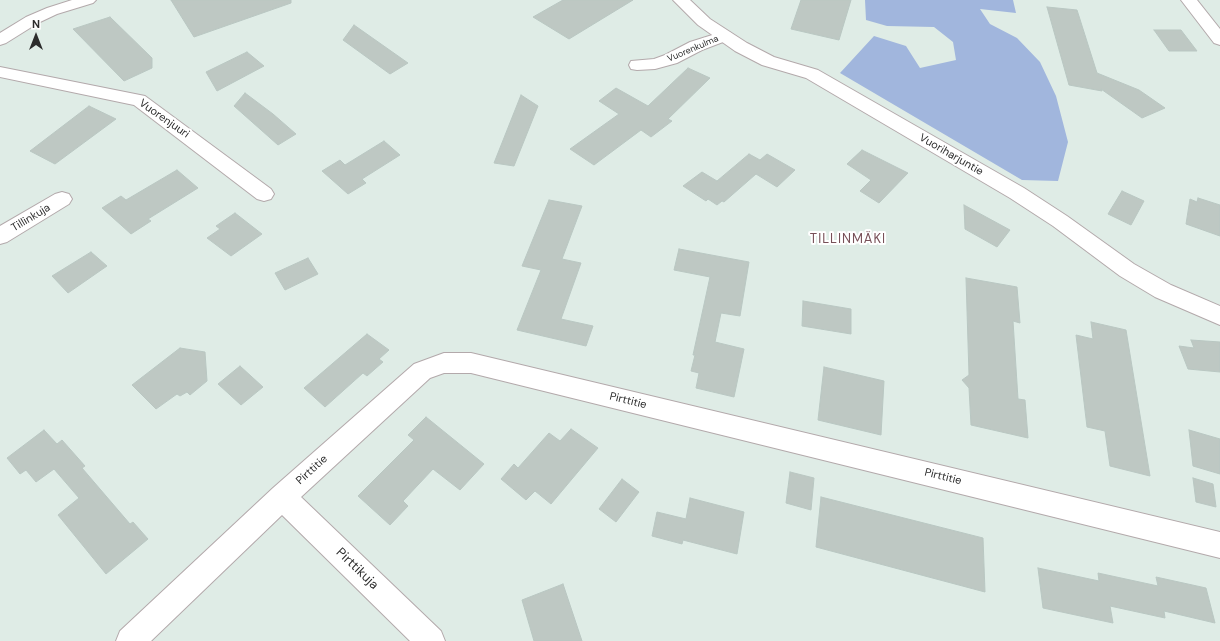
<!DOCTYPE html>
<html>
<head>
<meta charset="utf-8">
<style>
  body { margin:0 }
  #map { position:relative; width:1220px; height:641px; overflow:hidden; background:#dfece6; font-family:"DM Sans",sans-serif }
  canvas { display:block }
  .north { position:absolute; left:16px; top:16px; width:40px; height:40px; -webkit-text-stroke:3px #fff; paint-order:stroke; rotate:0deg; font-size:11px; font-weight:700; line-height:16px; text-align:center; color:#2c2c2c }
  .north::after { content:''; display:block; margin:auto; width:14px; height:18px; background:#2c2c2c; clip-path:polygon(50% 0,100% 100%,50% 72%,0 100%) }
</style>
</head>
<body>
<div id="map">
<canvas width="1220" height="641"></canvas>
<div class="north">N</div>
</div>
<script>
const c = document.querySelector('canvas').getContext('2d');
c.lineJoin = 'round';
function fill(path, color) {
  c.fillStyle = color;
  c.fill(path, 'evenodd');
}
function poly(rows) {
  const path = new Path2D();
  for (const r of rows) {
    path.moveTo(r[0], r[1]);
    for (let i = 2; i < r.length; i += 2) path.lineTo(r[i], r[i + 1]);
  }
  return path;
}
function trace(path, color, width, dash) {
  c.strokeStyle = color;
  c.lineWidth = width;
  c.lineCap = dash ? 'butt' : 'round';
  c.setLineDash(dash || []);
  c.stroke(path);
}
function drawText(font, color, halo, rows, align = 'center') {
  c.font = font + ' "DM Sans",sans-serif';
  c.lineWidth = 4;
  c.setLineDash([]);
  c.textBaseline = 'middle';
  c.strokeStyle = halo;
  c.fillStyle = color;
  for (const [text, x, y, turn = 0] of rows) {
    c.save();
    c.translate(x, y);
    c.rotate((+turn || 0) * Math.PI / 180);
    c.textAlign = isNaN(turn) ? turn : align;
    if (halo) c.strokeText(text, 0, 0);
    c.fillText(text, 0, 0);
    c.restore();
  }
}
const green = poly([
  [865,0,1013,0,1016,13,980,9,990,24,1017,38,1040,62,1056,96,1068,142,1058,181,1022,180,840,73,874,36,906,46,920,68,956,60,953,42,934,27,887,26,866,20]
]);
const building = poly([
  [171,0,291,0,291,3,194,37,171,0],
  [563,0,633,0,569,39,533,17,563,0],
  [801,0,851,0,839,40,791,29,801,0],
  [1047,7,1077,10,1097,73,1139,90,1165,108,1142,118,1101,89,1102,91,1069,85,1047,7],
  [110,17,152,58,152,68,124,81,73,29,110,17],
  [354,25,408,63,390,74,343,40,354,25],
  [1154,30,1181,30,1197,51,1169,51,1154,30],
  [247,52,264,66,217,91,206,72,247,52],
  [688,68,710,78,668,119,672,121,651,137,641,130,594,165,570,149,619,114,599,101,616,88,648,106,688,68],
  [245,93,273,114,296,134,278,145,234,106,245,93],
  [521,95,538,106,514,166,494,163,521,95],
  [89,106,116,119,55,164,30,151,89,106],
  [384,141,400,155,362,179,366,183,348,194,322,171,340,160,345,165,384,141],
  [862,150,908,173,879,203,860,191,871,180,847,164,862,150],
  [749,154,760,160,767,154,795,170,777,187,756,174,724,202,722,201,717,205,708,199,706,201,683,186,702,172,717,181,749,154],
  [177,170,198,188,148,219,151,221,131,234,102,208,121,196,126,200,177,170],
  [1122,191,1144,201,1131,225,1108,214,1122,191],
  [1198,198,1220,205,1220,236,1186,224,1190,199,1197,202,1198,198],
  [549,200,582,206,562,259,581,263,561,319,593,326,586,346,517,330,541,270,522,266,549,200],
  [964,205,1010,230,997,247,965,229,964,205],
  [235,213,262,234,231,256,207,238,220,229,216,226,235,213],
  [679,249,749,262,740,316,721,313,715,342,744,349,734,397,696,388,699,373,691,371,695,355,693,355,710,277,674,270,679,249],
  [91,252,107,266,68,293,52,276,91,252],
  [308,258,318,274,285,290,275,273,308,258],
  [966,278,1017,287,1020,323,1013,321,1018,399,1025,400,1028,438,971,425,969,388,962,380,969,375,966,278],
  [803,301,851,309,851,334,802,326,803,301],
  [1091,322,1126,330,1150,476,1110,466,1105,431,1087,427,1076,335,1093,339,1091,322],
  [367,334,389,350,379,359,383,362,367,376,363,373,325,407,304,388,367,334],
  [1191,340,1220,342,1220,372,1188,369,1179,346,1194,348,1191,340],
  [180,348,205,352,207,381,190,395,187,392,180,396,177,394,156,409,132,385,180,348],
  [240,366,263,387,241,405,218,384,240,366],
  [824,367,884,381,881,435,818,420,824,367],
  [426,417,484,464,460,490,433,469,403,501,408,506,390,525,358,496,414,440,408,435,426,417],
  [571,429,598,448,551,504,535,491,526,500,501,479,514,464,518,468,549,433,560,441,571,429],
  [44,430,57,444,62,440,85,466,82,468,130,524,133,522,148,539,106,574,58,515,79,498,54,469,36,482,26,470,20,474,7,458,44,430],
  [1189,430,1220,439,1220,474,1193,466,1189,430],
  [790,472,814,478,811,510,786,503,790,472],
  [1193,478,1213,484,1216,507,1196,502,1193,478],
  [622,479,639,492,616,522,599,509,622,479],
  [821,497,983,538,985,592,816,547,821,497],
  [690,498,744,512,737,554,683,540,682,544,652,536,657,512,686,519,690,498],
  [1038,568,1099,581,1098,573,1158,586,1156,577,1206,588,1215,623,1164,611,1165,618,1110,606,1113,623,1043,608,1038,568],
  [563,584,582,641,534,641,522,600,563,584]
]);
const street = poly([
  [1181,0,1197,0,1220,29,1220,45,1214,43,1181,0],
  [725,31,731,33,733,36,731,39,702,50,677,63,655,69,637,70,631,69,629,65,631,61,654,59,665,55,690,42,725,31],
  [0,67,145,96,271,189,274,194,271,199,264,201,257,199,134,105,0,77,0,67],
  [62,192,69,194,72,199,69,204,7,242,0,244,0,226,55,194,62,192],
  [444,353,471,353,1220,532,1220,558,471,373,444,373,430,378,301,497,441,631,445,641,410,641,282,515,151,641,116,641,120,631,273,488,414,364,444,353]
]);
const secondary = poly([
  [72,0,96,0,93,3,57,14,38,23,6,43,0,45,0,33,26,17,47,8,72,0],
  [673,0,690,0,710,19,747,43,774,57,818,70,1024,188,1067,216,1134,264,1171,285,1220,306,1220,325,1155,297,1120,276,1053,226,1010,198,806,78,762,65,735,51,698,25,673,0]
]);
const farStreetnames = [
  ["Vuorenkulma",693,49,-23]
];
const streetNames = [
  ["Vuorenjuuri",164,119,35],
  ["Vuoriharjuntie",951,155,30],
  ["Tillinkuja",31,218,-31],
  ["Pirttitie",628,401,14],
  ["Pirttitie",312,470,-42],
  ["Pirttitie",943,477,14]
];
const quarterNames = [
  ["TILLINMÄKI",848,240]
];
const nearStreetnames = [
  ["Pirttikuja",357,569,44]
];
fill(green, '#a1b6dd');
fill(building, '#bec8c3');
trace(building, '#b9c7c2', 1);
trace(street, '#b3a9ab', 2);
trace(secondary, '#b3a9ab', 2);
fill(street, '#fff');
fill(secondary, '#fff');
drawText('9px', '#2c2c2c', '#fff', farStreetnames);
drawText('11px', '#2c2c2c', '#fff', streetNames);
c.letterSpacing = '1px';
drawText('13px', '#785058', '#fff', quarterNames);
c.letterSpacing = '0px';
drawText('13px', '#2c2c2c', '#fff', nearStreetnames);
</script>
</body>
</html>
